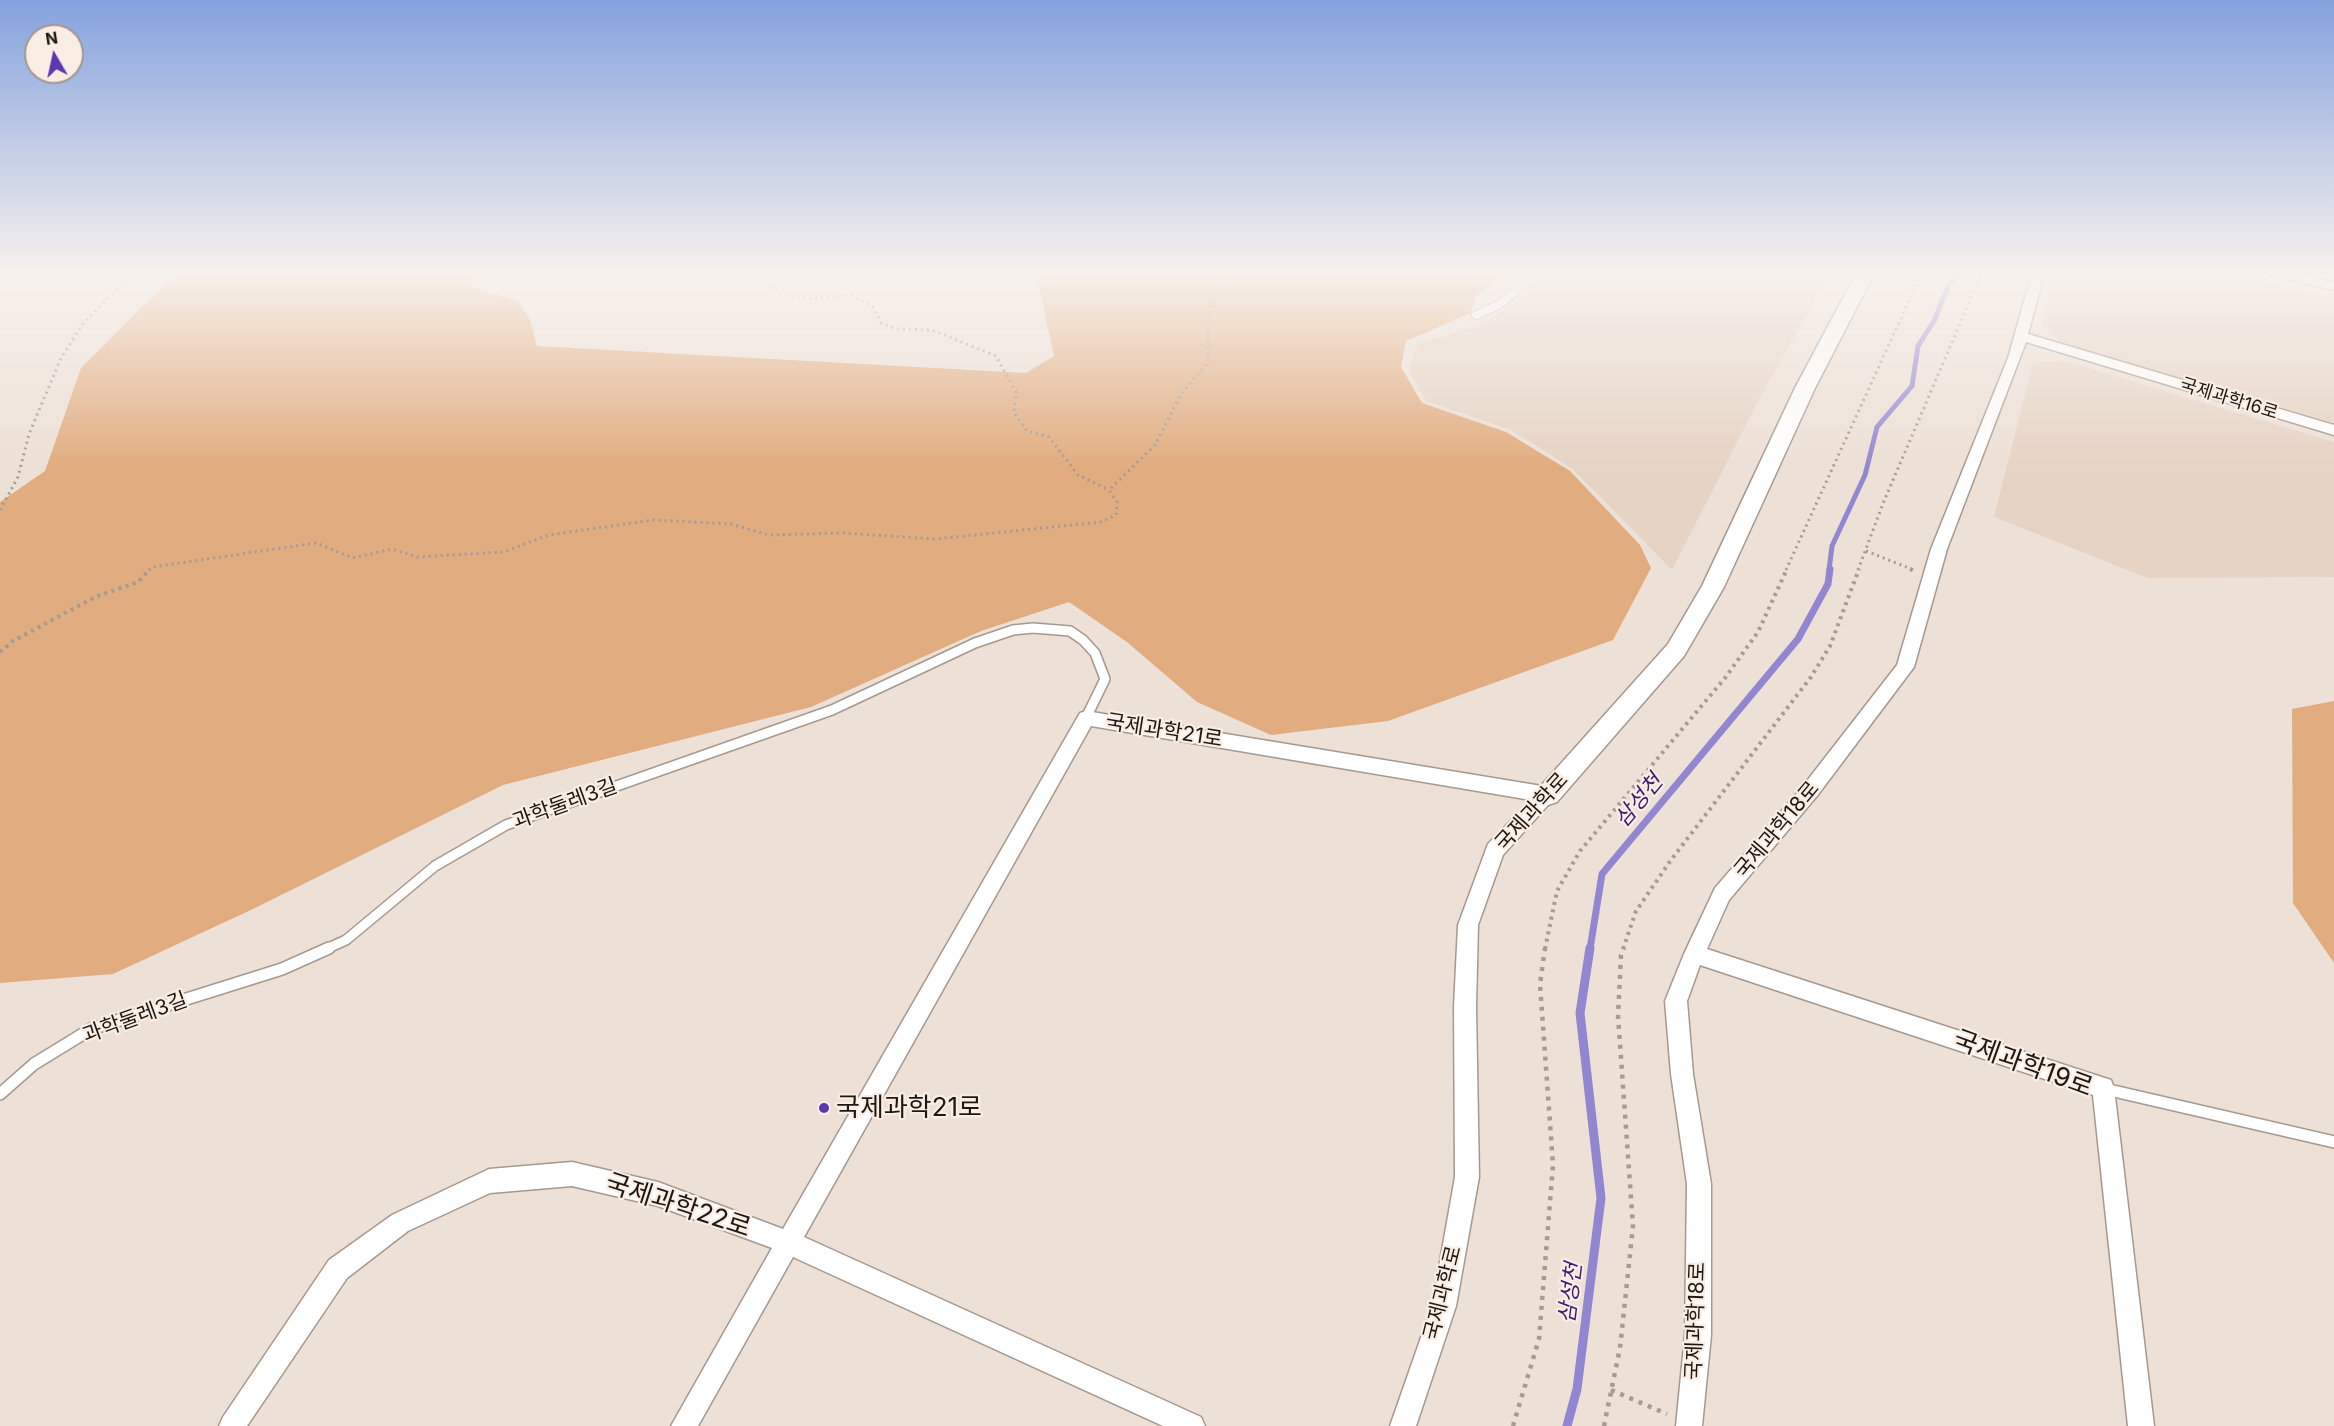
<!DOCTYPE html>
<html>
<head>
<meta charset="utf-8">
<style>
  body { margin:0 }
  #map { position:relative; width:2334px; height:1426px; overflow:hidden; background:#ede0d6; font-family:Inter,sans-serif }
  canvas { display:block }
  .north { position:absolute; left:24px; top:24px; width:60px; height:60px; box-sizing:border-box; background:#faede3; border:2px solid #a19890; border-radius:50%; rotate:351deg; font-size:16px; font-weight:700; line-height:24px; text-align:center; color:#1c1814 }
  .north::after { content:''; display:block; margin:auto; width:21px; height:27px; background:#5b39b1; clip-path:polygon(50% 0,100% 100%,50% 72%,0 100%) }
</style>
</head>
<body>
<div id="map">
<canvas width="2334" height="1426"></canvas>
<div class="north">N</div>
</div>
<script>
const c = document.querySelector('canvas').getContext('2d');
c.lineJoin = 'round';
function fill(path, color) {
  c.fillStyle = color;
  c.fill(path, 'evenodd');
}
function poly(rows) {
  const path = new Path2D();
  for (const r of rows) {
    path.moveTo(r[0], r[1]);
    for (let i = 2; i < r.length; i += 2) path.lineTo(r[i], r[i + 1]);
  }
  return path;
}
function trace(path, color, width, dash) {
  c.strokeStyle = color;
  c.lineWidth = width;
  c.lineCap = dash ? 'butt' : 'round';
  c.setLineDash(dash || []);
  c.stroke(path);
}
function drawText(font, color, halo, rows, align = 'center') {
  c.font = font + ' Inter,"Noto Sans KR",sans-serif';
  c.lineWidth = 4.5;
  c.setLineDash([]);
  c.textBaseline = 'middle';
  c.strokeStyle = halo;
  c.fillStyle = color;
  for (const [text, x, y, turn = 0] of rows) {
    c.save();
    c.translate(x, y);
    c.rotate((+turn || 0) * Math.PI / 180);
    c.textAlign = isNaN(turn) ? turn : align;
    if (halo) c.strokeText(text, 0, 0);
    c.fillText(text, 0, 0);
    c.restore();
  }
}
const built = poly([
  [1552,270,1832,270,1757,403,1672,570,1573,469,1511,430,1426,401,1409,370,1418,344,1486,322,1517,301],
  [2054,270,2227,270,2334,297,2334,423,2062,343,2041,325],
  [2283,270,2334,270,2334,283],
  [2065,361,2334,442,2334,577,2148,578,1994,517,2033,363]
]);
const green = poly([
  [179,270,473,270,473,288,518,301,530,320,537,346,1026,373,1054,356,1036,273,1039,270,1511,270,1476,296,1471,313,1406,341,1401,367,1422,403,1506,432,1570,471,1640,545,1651,568,1613,640,1388,721,1271,735,1197,702,1127,642,1069,602,981,631,811,707,503,785,253,909,113,974,0,983,0,502,45,471,81,368],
  [2334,701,2334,963,2293,903,2292,709]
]);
const streamFar2 = poly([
  [1829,570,1832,546,1865,475,1877,427,1912,386,1918,346,1934,321,1949,284,1961,270]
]);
const streamFar1 = poly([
  [1590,949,1602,874,1798,639,1828,584,1830,569]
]);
const stream = poly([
  [1567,1426,1577,1389,1601,1198,1580,1013,1590,948]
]);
const pathFar2 = poly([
  [762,270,769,285,780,293,807,299,851,295,873,307,881,323,896,329,932,330,996,356,1016,392,1014,413,1027,431,1049,437,1078,475,1109,490],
  [0,510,18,477,29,434,61,358,84,322,137,270],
  [1866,551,1914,570],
  [149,570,152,567,316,543,353,558,392,549,417,557,503,552,549,535,653,520,731,524,769,535,844,533,935,539,1101,522,1116,515,1117,502,1109,490,1155,445,1181,394,1208,362,1208,324,1223,276,1229,270],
  [1786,570,1923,270],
  [1858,570,1884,501,1983,270]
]);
const pathFar1 = poly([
  [1910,569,1915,571],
  [0,652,13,641,95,597,138,582,150,569],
  [1545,949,1557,891,1580,851,1725,678,1758,632,1787,569],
  [1623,949,1636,911,1671,860,1811,677,1830,646,1859,569]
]);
const path = poly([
  [1611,1390,1667,1414],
  [1513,1426,1539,1339,1553,1165,1540,984,1545,948],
  [1604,1426,1620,1348,1633,1226,1618,1016,1621,955,1624,948]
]);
const serviceFar2 = poly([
  [1476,315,1498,305,1544,270]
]);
const serviceFar1 = poly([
  [326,949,346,940,435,866,506,825,832,710,975,643,1013,630,1033,628,1070,631,1083,640,1095,653,1105,679,1086,718]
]);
const service = poly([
  [2105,1089,2334,1142],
  [0,1094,34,1064,91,1029,282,969,329,948]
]);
const minor = poly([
  [2033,270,2045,270,2028,334,2334,425,2334,435,2026,342,1947,549,1914,667,1817,796,1729,900,1707,949,2111,1080,2114,1088,2154,1426,2128,1426,2093,1095,1700,965,1687,1001,1693,1074,1711,1184,1711,1335,1702,1426,1676,1426,1685,1335,1687,1184,1671,1074,1665,1001,1684,954,1715,888,1803,786,1897,665,1931,549,2008,358,2033,270],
  [2261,270,2281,270,2334,282,2334,290,2262,273,2261,270],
  [1086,711,1548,787,1555,790,1557,795,1503,855,1478,925,1476,1007,1479,1177,1456,1306,1416,1426,1390,1426,1432,1306,1455,1177,1454,1007,1458,925,1488,844,1531,800,1091,726,804,1237,1201,1417,1205,1426,1163,1426,793,1257,698,1426,671,1426,772,1248,658,1206,572,1186,490,1193,408,1231,347,1278,247,1426,219,1426,223,1417,329,1260,392,1215,489,1169,572,1162,658,1182,783,1229,1080,713,1086,711]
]);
const tertiary = poly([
  [1858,270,1876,270,1815,388,1724,587,1684,656,1557,802,1548,805,1539,802,1535,795,1539,788,1668,644,1702,586,1795,388,1858,270]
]);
const markers = [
  [824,1108,6,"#5b39b1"]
];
const farStreetnames = [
  ["국제과학16로",2229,399,17]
];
const streetNames = [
  ["국제과학21로",1164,731,9],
  ["과학둘레3길",565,804,-20],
  ["국제과학로",1532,812,-48],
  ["국제과학18로",1777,830,-50],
  ["과학둘레3길",135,1018,-20],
  ["국제과학로",1443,1293,-76],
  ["국제과학18로",1696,1321,-88]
];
const waterNames = [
  ["삼성천",1639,801,-50],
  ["삼성천",1571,1293,-83]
];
const nearStreetnames = [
  ["국제과학19로",2023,1064,20],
  ["국제과학22로",678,1206,18]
];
const nearPoinames = [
  ["국제과학21로",836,1108]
];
fill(built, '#e6d3c4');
fill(green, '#e1ac7f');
trace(streamFar2, '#9286d0', 5);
trace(streamFar1, '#9286d0', 7);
trace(stream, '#9286d0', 9);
trace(serviceFar2, '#a59990', 10);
trace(serviceFar1, '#a59990', 12);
trace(service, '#a59990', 14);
trace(minor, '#a59990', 3);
trace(tertiary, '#a59990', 3);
trace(pathFar2, '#a59b94', 3, [2, 4]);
trace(pathFar1, '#a59b94', 4, [3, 4.5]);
trace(path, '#a59b94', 4.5, [4, 6]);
trace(serviceFar2, '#fff', 8);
trace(serviceFar1, '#fff', 9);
trace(service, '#fff', 11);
fill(minor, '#fff');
fill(tertiary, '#fff');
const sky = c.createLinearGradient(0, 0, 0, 469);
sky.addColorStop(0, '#85a2de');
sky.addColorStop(0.58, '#f7f1ed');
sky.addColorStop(1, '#f7f1ed00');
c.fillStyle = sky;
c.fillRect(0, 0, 2334, 469);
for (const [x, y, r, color] of markers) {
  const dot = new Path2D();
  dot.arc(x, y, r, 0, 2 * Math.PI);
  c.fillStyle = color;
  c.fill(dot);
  trace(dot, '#faede3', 2);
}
drawText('18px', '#1c1814', '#faede3', farStreetnames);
drawText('21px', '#1c1814', '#faede3', streetNames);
drawText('italic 22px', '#391e75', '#faede3', waterNames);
drawText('26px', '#1c1814', '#faede3', nearStreetnames);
drawText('26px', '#1c1814', '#faede3', nearPoinames, 'left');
</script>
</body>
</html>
